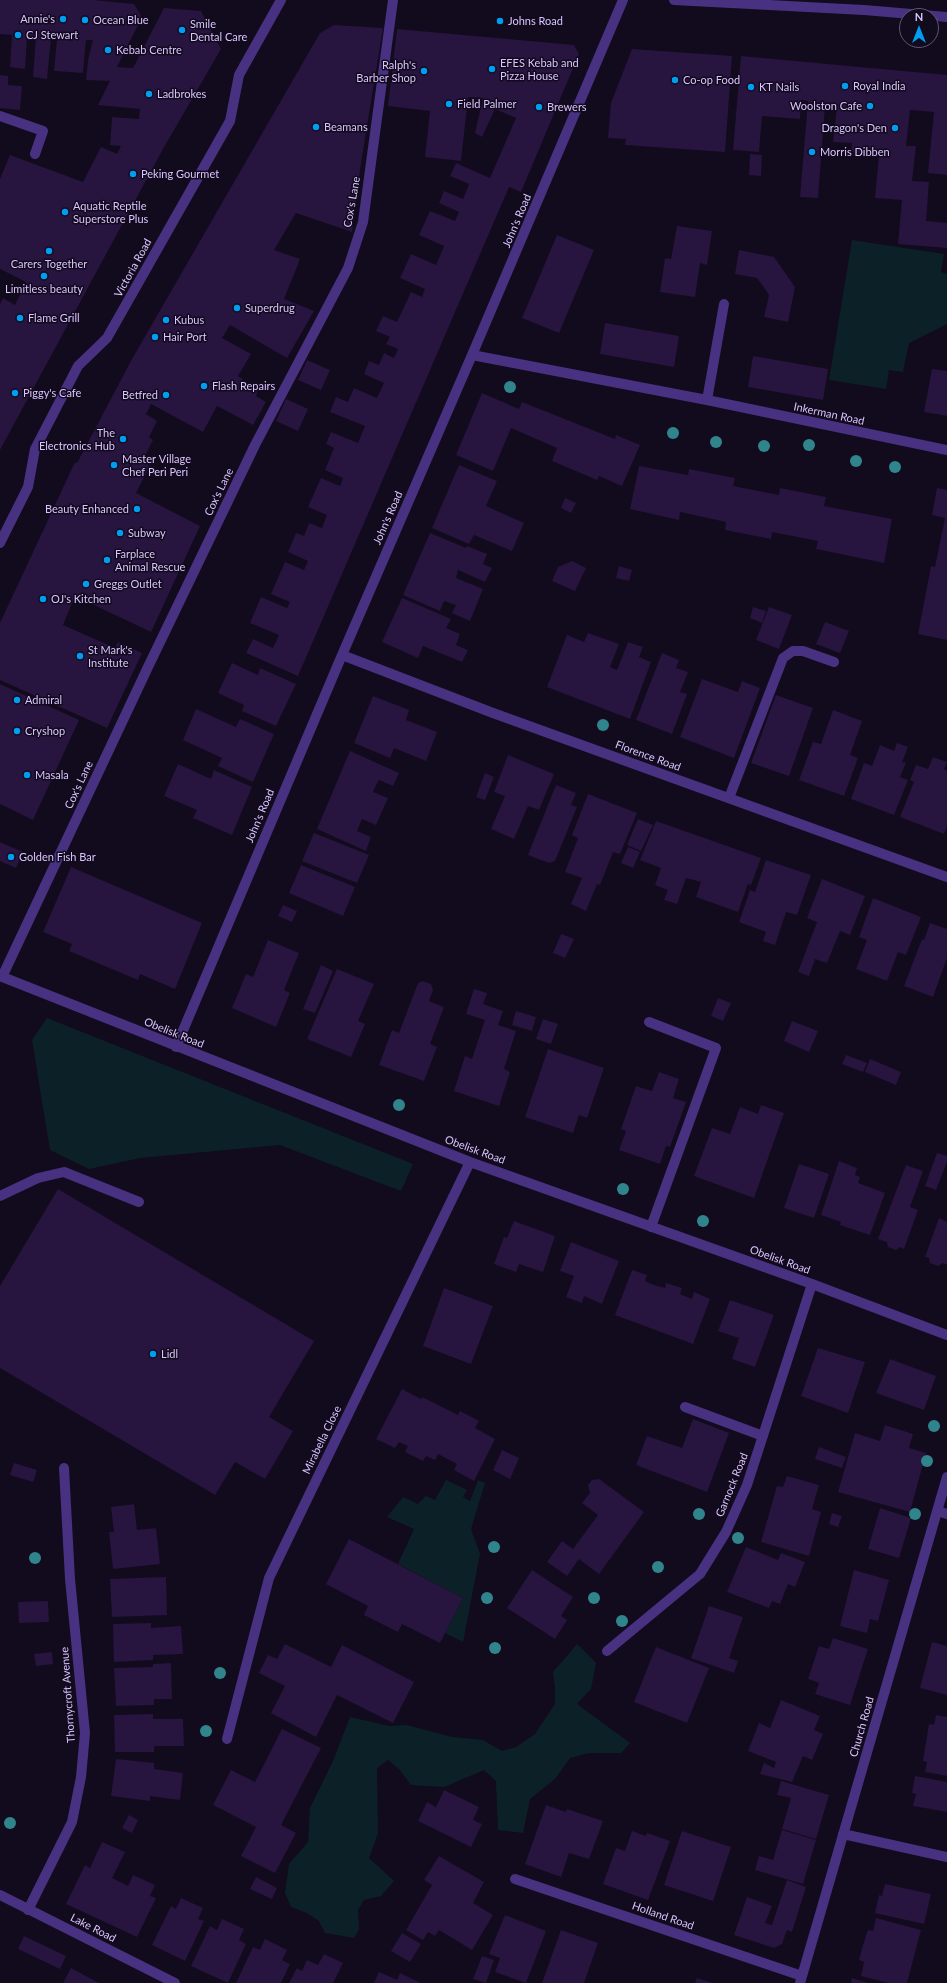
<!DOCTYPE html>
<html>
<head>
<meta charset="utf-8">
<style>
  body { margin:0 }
  #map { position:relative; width:947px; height:1983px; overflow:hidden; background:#120a1d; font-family:Lato,sans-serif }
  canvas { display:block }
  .north { position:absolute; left:899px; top:8px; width:40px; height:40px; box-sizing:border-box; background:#120a1d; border:1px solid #625577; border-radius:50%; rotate:0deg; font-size:11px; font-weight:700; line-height:16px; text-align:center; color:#dac5ff }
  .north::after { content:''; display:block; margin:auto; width:14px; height:18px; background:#009df0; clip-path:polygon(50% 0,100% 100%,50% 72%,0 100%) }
</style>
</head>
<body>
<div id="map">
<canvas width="947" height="1983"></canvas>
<div class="north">N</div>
</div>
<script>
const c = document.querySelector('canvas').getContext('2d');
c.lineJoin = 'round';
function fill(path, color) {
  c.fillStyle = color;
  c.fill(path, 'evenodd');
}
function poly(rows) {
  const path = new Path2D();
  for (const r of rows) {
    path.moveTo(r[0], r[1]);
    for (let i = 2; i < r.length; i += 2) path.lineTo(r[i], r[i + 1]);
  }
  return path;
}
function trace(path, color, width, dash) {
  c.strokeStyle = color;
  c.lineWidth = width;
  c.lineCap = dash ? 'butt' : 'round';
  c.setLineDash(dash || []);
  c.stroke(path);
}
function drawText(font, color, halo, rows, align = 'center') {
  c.font = font + ' Lato,sans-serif';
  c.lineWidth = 3;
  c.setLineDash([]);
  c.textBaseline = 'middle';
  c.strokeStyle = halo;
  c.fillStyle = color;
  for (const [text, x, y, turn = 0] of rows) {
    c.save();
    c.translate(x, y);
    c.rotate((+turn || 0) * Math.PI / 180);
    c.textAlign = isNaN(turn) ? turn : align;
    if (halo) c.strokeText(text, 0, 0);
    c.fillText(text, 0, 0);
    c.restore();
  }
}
const green = poly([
  [852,240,944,254,941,272,947,274,947,324,909,343,903,372,889,370,886,389,829,380],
  [47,1018,413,1164,401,1191,280,1145,140,1158,89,1169,50,1150,32,1040],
  [446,1480,467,1490,463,1497,470,1501,478,1480,485,1483,471,1529,480,1554,463,1642,445,1633,463,1598,398,1564,414,1529,387,1517,403,1497,418,1504,426,1496,435,1500],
  [577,1644,596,1663,591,1689,577,1704,630,1743,621,1753,589,1753,570,1758,555,1779,530,1799,523,1833,498,1830,496,1781,484,1770,444,1787,411,1785,399,1769,388,1760,377,1768,378,1834,369,1858,394,1881,381,1896,364,1900,358,1910,359,1929,354,1938,325,1933,319,1921,307,1913,291,1907,285,1893,289,1864,308,1842,310,1808,333,1761,350,1717,389,1726,407,1725,452,1737,483,1740,502,1751,516,1747,535,1734,555,1704,555,1689,553,1672]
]);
const building = poly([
  [0,0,93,0,134,4,142,17,117,67,133,68,164,8,201,11,221,49,163,149,0,450,0,304,3,298,15,305,26,282,0,269,0,179,10,155,83,182,101,147,117,154,121,146,110,145,112,117,139,119,140,109,98,105,110,81,86,80,88,60,93,40,86,40,83,73,54,71,57,39,51,38,47,79,33,77,36,37,27,36,25,69,10,67,12,35,0,34],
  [334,25,383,28,361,163,352,232,296,213,274,250,300,259,284,299,314,311,287,358,230,325,222,338,251,354,238,376,243,379,241,382,258,390,256,396,266,402,253,425,217,406,203,432,151,404,146,414,157,421,149,437,153,440,142,462,150,466,136,493,200,526,151,632,75,596,63,625,115,648,118,642,142,653,107,728,0,680,0,623,75,462,77,463,132,359,320,33],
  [397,29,574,45,579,54,521,192,509,187,298,676,246,653,253,639,273,648,279,635,250,623,261,597,287,608,290,602,271,594,285,562,304,570,308,561,288,552,296,533,304,536,309,523,322,528,325,520,327,515,308,507,321,478,340,486,343,478,325,470,334,448,326,444,331,432,358,443,365,426,330,412,336,397,348,402,354,388,377,398,384,383,364,374,369,361,379,365,384,353,394,358,398,349,386,344,390,337,376,331,383,316,397,322,411,292,422,297,425,289,400,278,411,254,436,265,444,246,419,235,430,211,455,221,459,212,439,203,444,191,463,199,466,192,469,184,450,176,456,163,490,178,516,118,495,109,482,137,475,133,483,98,468,97,461,161,425,157,430,111,388,106],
  [632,49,732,56,725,152,625,145,626,139,608,138,611,103],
  [741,56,947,75,947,175,928,173,934,112,910,110,906,146,916,146,912,181,929,182,926,221,947,223,947,248,898,244,902,200,875,198,879,155,851,152,852,143,833,142,837,107,825,106,818,198,800,197,808,101,801,100,800,119,762,116,759,152,733,150],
  [0,75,8,76,8,85,22,86,20,110,0,108],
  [750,154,762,155,761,176,749,175],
  [677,226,712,231,707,265,700,263,695,297,660,292,665,258,671,259],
  [557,235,594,250,559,333,522,318],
  [739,250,774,257,795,287,788,322,764,317,769,295,763,286,757,278,735,274],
  [605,323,679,336,674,367,600,354],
  [753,356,828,369,823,400,748,387],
  [307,360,330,370,321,390,298,380],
  [932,369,947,371,947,416,924,412],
  [482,393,519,409,522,402,615,439,616,435,640,445,622,486,599,476,597,480,552,461,557,448,511,428,493,471,456,455],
  [286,399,308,409,298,431,276,421],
  [459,465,497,481,486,506,524,523,512,551,474,535,469,544,432,528],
  [639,466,688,475,689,469,735,478,733,486,779,495,780,488,826,497,824,506,892,519,884,563,816,549,818,541,772,532,771,539,725,530,726,522,680,512,679,520,630,509],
  [937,488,947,490,947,640,918,634,931,566,935,567,945,518,932,515],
  [565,498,576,503,571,513,561,508],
  [430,533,466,548,467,546,487,554,483,564,492,568,485,582,458,570,456,578,483,589,470,621,452,613,456,605,444,601,440,611,403,595],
  [572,561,586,568,575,591,552,581,558,567],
  [619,566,632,570,629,581,616,578],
  [402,598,451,619,446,628,460,634,456,645,468,650,462,662,423,646,418,658,382,642],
  [753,607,766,611,762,623,750,618],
  [769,607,792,615,779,649,756,640],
  [825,622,849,631,840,653,816,644],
  [588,633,619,644,610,667,617,670,628,642,643,647,639,657,651,662,630,719,547,687,567,635,584,642],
  [662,653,679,660,676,668,688,672,680,692,687,694,672,734,636,720],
  [232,663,258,675,260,668,296,684,276,726,242,711,244,705,218,693],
  [702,679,738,692,742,681,760,688,734,758,680,737],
  [0,684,79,720,33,820,0,804],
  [776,695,813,708,789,776,751,763],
  [373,696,409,710,406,720,437,732,426,761,394,748,390,758,354,743],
  [196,709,236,727,240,719,274,734,253,782,218,766,222,758,183,740],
  [833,710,862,721,850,755,858,758,844,796,799,780,813,742,821,744],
  [897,743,908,747,902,762,906,763,900,777,908,780,894,815,851,799,864,763,872,766,880,745,894,751],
  [350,751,399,773,393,786,379,780,376,785,373,792,388,798,376,825,362,819,357,831,371,837,366,851,317,829],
  [508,755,554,774,539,810,528,806,514,839,491,829,505,796,494,792],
  [933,757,947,762,944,769,947,771,947,826,944,834,900,817,914,782,910,780,916,765,928,769],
  [178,764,211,779,214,770,252,787,232,835,193,818,197,810,164,796],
  [485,773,494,777,485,800,476,797],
  [556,785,576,793,571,805,577,807,555,861,549,863,528,855],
  [588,794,637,813,620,854,613,852,600,885,597,884,586,911,571,904,582,878,565,872,578,838,572,835],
  [638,819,653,825,641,851,627,845],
  [656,821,761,858,751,885,748,884,738,912,696,897,701,882,686,878,677,904,664,900,668,890,655,885,661,868,640,860],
  [314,833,369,855,357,883,302,861],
  [0,842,23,852,16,868,0,861],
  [628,847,640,852,633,868,621,863],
  [766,860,811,875,797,915,786,912,775,945,763,941,766,932,739,922,750,890,755,892],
  [301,865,355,887,343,916,289,893],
  [71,867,202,923,175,989,140,974,138,980,69,951,72,944,43,932],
  [822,879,865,896,850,935,840,931,827,963,815,959,809,976,798,972,817,922,807,918],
  [873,898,921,917,906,955,898,952,887,981,856,969,867,940,859,937],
  [283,905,297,911,292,922,278,916],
  [930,923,947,929,947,958,933,997,904,986,922,939,924,940],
  [561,934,574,939,565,958,553,953],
  [268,940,299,953,284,990,290,993,276,1027,232,1008,246,974,253,977],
  [321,965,333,971,315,1013,303,1009],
  [337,969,374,984,358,1021,365,1024,351,1057,307,1039],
  [423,981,431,984,433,990,429,1001,444,1007,430,1044,437,1047,424,1081,379,1065,392,1030,399,1033,418,983],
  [474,989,487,993,483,1004,503,1011,498,1025,516,1031,504,1069,510,1072,499,1106,454,1091,465,1056,472,1059,485,1020,466,1014],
  [718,998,731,1003,723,1021,711,1016],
  [516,1011,536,1017,532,1031,512,1025],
  [543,1019,558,1024,551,1044,536,1039],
  [792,1021,818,1031,809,1052,784,1041],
  [548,1049,604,1068,587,1118,579,1115,573,1133,525,1117],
  [846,1055,867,1063,863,1072,842,1064],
  [870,1059,901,1072,896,1085,865,1072],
  [659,1072,679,1079,673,1098,686,1102,670,1147,666,1146,660,1164,619,1150,626,1131,621,1129,636,1086,652,1091],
  [761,1105,784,1113,754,1198,694,1176,712,1128,730,1134,740,1107,758,1114],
  [937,1153,947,1156,947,1162,936,1190,925,1186],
  [839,1161,857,1168,855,1175,860,1177,858,1183,885,1193,870,1235,840,1225,841,1222,821,1215],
  [799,1164,829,1174,814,1218,784,1208],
  [906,1165,923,1171,910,1207,918,1210,904,1249,900,1247,896,1250,888,1247,887,1242,878,1239],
  [58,1189,314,1341,269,1417,293,1431,265,1479,235,1462,215,1495,0,1368,0,1286],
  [939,1218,947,1222,947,1265,943,1263,938,1266,930,1263,929,1258,925,1257],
  [514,1221,555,1236,543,1272,519,1264,516,1272,494,1264,504,1237,507,1238],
  [571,1242,619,1261,602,1304,584,1296,582,1303,566,1297,574,1276,560,1271],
  [632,1270,647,1275,645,1281,654,1285,665,1288,666,1283,682,1288,680,1294,692,1299,694,1292,710,1299,693,1344,615,1315],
  [444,1288,493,1306,471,1364,423,1346],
  [730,1300,774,1315,755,1367,732,1359,739,1338,718,1331],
  [818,1348,865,1362,848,1413,801,1396],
  [890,1359,936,1376,924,1410,876,1393],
  [402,1389,421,1399,422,1397,458,1415,460,1411,479,1421,475,1428,495,1439,474,1481,454,1470,457,1464,438,1454,435,1460,426,1456,423,1461,405,1452,408,1446,399,1442,395,1448,376,1439],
  [693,1419,729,1433,707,1492,636,1465,647,1436,682,1448],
  [885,1425,913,1434,909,1448,926,1453,910,1512,838,1492,855,1433,880,1441],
  [819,1447,846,1457,842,1468,815,1459],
  [502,1450,519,1458,510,1479,493,1470],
  [14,1463,37,1470,33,1482,10,1475],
  [787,1476,819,1485,812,1509,821,1512,809,1556,761,1542,777,1486,783,1487],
  [599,1479,644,1512,599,1574,579,1559,567,1576,547,1562,562,1541,573,1549,598,1515,582,1503,590,1493,588,1485,592,1480],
  [134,1504,137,1530,156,1528,160,1564,113,1569,109,1532,114,1532,111,1507],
  [880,1508,911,1518,899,1558,868,1549],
  [832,1513,842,1516,838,1527,829,1524],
  [349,1539,463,1598,440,1643,402,1624,398,1632,364,1615,368,1606,326,1584],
  [746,1547,778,1560,781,1553,805,1562,795,1587,788,1584,780,1604,772,1601,769,1608,727,1592],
  [532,1570,573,1597,561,1616,567,1620,555,1639,507,1608],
  [854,1570,889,1580,878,1621,870,1619,867,1633,840,1626],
  [166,1577,167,1615,112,1617,110,1579],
  [48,1601,49,1622,19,1623,18,1602],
  [709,1606,743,1617,729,1658,738,1661,734,1673,691,1658],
  [151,1623,151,1628,181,1626,183,1654,153,1655,153,1660,114,1662,113,1624],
  [833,1638,868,1649,850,1705,815,1694,819,1683,808,1679,819,1646,829,1649],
  [932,1642,947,1646,947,1695,920,1688],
  [285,1644,331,1667,342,1645,414,1682,393,1723,337,1695,316,1737,271,1713,285,1686,259,1673,268,1655,277,1659],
  [656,1647,709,1668,687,1723,634,1702],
  [52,1652,53,1664,36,1666,34,1654],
  [171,1663,172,1699,154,1699,154,1705,116,1706,114,1668,153,1667,153,1664],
  [781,1700,820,1716,814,1730,823,1734,812,1760,803,1756,792,1782,760,1774,764,1763,774,1768,776,1762,748,1751,759,1723,770,1728],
  [153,1714,153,1719,183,1719,184,1746,154,1746,154,1752,115,1752,114,1715],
  [936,1715,947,1717,947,1776,925,1772,927,1762,923,1761,929,1724,934,1725],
  [282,1729,321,1748,281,1825,296,1833,275,1873,241,1856,256,1827,213,1805,231,1770,255,1782],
  [116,1759,154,1763,154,1769,183,1773,180,1800,150,1796,150,1801,111,1796],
  [915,1776,947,1782,947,1812,913,1806,916,1794,912,1793],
  [781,1781,829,1795,816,1839,782,1829,791,1798,777,1795],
  [444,1790,479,1807,473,1820,482,1824,471,1847,418,1821,427,1802,436,1807],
  [546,1805,566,1812,567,1809,603,1821,589,1859,569,1853,561,1877,525,1864],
  [129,1815,138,1820,132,1833,122,1828],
  [782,1830,816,1840,803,1884,755,1870,759,1856,773,1860],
  [632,1831,646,1836,647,1833,670,1841,648,1900,603,1884,616,1848,625,1851],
  [682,1831,731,1847,713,1901,664,1885],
  [102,1842,125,1852,112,1878,128,1886,133,1875,155,1885,150,1896,156,1898,137,1937,66,1904,85,1865,90,1868],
  [439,1856,484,1882,473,1903,493,1915,472,1950,439,1930,435,1936,428,1932,423,1940,406,1930,432,1885,424,1880],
  [256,1877,277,1888,272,1899,250,1889],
  [787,1880,806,1887,792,1932,787,1930,782,1944,774,1948,734,1935,747,1897,772,1906,765,1923,772,1925],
  [885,1884,931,1894,924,1924,875,1913,879,1895,882,1896],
  [181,1898,203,1908,198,1919,204,1921,185,1961,152,1945,171,1906,176,1909],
  [505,1915,546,1931,526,1983,495,1972,500,1958,489,1954],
  [876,1918,921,1930,907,1983,888,1983,861,1976,864,1962,859,1960,863,1945,868,1930,873,1931],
  [222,1919,244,1929,239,1940,246,1944,228,1983,191,1966,210,1926,217,1930],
  [561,1930,598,1943,584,1983,542,1983],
  [402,1933,421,1944,410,1962,391,1951],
  [24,1936,66,1956,60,1969,18,1949],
  [265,1939,287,1950,282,1960,290,1964,281,1983,236,1983,253,1947,260,1950],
  [324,1954,343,1963,333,1983,289,1983,297,1968,302,1971,307,1960,318,1965],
  [482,1956,494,1960,486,1983,473,1979],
  [71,1968,97,1982,100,1983,63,1983],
  [379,1972,397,1980,400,1973,421,1983,374,1983],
  [697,1978,713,1983,695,1983],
  [852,1978,868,1983,851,1983]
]);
const minor = poly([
  [674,0,864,10,947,17],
  [0,116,43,131,35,154],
  [472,355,707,400,947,450],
  [707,400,724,304],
  [0,543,28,487,35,449,78,366,107,338,230,121,239,75,281,0],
  [342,655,493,713,947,877],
  [729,798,783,658,793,651,803,651,834,662],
  [0,976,470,1162,812,1284,947,1335],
  [2,977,148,667,255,445,348,268,363,222,393,0],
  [649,1022,716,1048,651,1227],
  [176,1047,342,655,472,355,623,0],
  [0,1196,38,1178,64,1172,139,1202],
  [685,1407,763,1436],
  [937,1511,947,1514],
  [607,1651,700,1574,726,1532,747,1485,812,1284],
  [227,1739,269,1578,470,1162],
  [843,1834,947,1857],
  [515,1879,802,1976],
  [0,1895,175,1983],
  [28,1910,72,1822,81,1777,85,1733,70,1579,64,1468],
  [800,1983,947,1477]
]);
const trees = [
  [510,387],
  [673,433],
  [716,442],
  [809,445],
  [764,446],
  [856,461],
  [895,467],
  [603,725],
  [399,1105],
  [623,1189],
  [703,1221],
  [934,1426],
  [927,1461],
  [699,1514],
  [915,1514],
  [738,1538],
  [494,1547],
  [35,1558],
  [658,1567],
  [487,1598],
  [594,1598],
  [622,1621],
  [495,1648],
  [220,1673],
  [206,1731],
  [10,1823]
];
const markers = [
  [63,19,4,"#009df0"],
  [85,20,4,"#009df0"],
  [500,21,4,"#009df0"],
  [182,30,4,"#009df0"],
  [18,35,4,"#009df0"],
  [108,50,4,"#009df0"],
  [492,69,4,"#009df0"],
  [424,71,4,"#009df0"],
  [675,80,4,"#009df0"],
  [845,86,4,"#009df0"],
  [751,87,4,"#009df0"],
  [149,94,4,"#009df0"],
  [449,104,4,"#009df0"],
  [870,106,4,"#009df0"],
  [539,107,4,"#009df0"],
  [316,127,4,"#009df0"],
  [895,128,4,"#009df0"],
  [812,152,4,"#009df0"],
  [133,174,4,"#009df0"],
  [65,212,4,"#009df0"],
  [49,251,4,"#009df0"],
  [44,276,4,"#009df0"],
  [237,308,4,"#009df0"],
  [20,318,4,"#009df0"],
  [166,320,4,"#009df0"],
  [155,337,4,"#009df0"],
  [204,386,4,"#009df0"],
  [15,393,4,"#009df0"],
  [166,395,4,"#009df0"],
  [123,439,4,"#009df0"],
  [114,465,4,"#009df0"],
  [137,509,4,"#009df0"],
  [120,533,4,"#009df0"],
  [107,560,4,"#009df0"],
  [86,584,4,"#009df0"],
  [43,599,4,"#009df0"],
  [80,656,4,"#009df0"],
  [17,700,4,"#009df0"],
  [17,731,4,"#009df0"],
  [27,775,4,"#009df0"],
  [11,857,4,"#009df0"],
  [153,1354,4,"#009df0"]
];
const poiNames = [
  ["Annie's",55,19,"right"],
  ["Ocean Blue",93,20],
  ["Johns Road",508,21],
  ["Smile",190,24],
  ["Dental Care",190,37],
  ["CJ Stewart",26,35],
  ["Kebab Centre",116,50],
  ["EFES Kebab and",500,63],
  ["Pizza House",500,76],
  ["Ralph's",416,65,"right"],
  ["Barber Shop",416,78,"right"],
  ["Co-op Food",683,80],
  ["Royal India",853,86],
  ["KT Nails",759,87],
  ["Ladbrokes",157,94],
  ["Field Palmer",457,104],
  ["Woolston Cafe",862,106,"right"],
  ["Brewers",547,107],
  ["Beamans",324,127],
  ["Dragon's Den",887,128,"right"],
  ["Morris Dibben",820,152],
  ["Peking Gourmet",141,174],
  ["Aquatic Reptile",73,206],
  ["Superstore Plus",73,219],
  ["Carers Together",49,264,"center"],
  ["Limitless beauty",44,289,"center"],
  ["Superdrug",245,308],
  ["Flame Grill",28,318],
  ["Kubus",174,320],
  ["Hair Port",163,337],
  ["Flash Repairs",212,386],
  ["Piggy's Cafe",23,393],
  ["Betfred",158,395,"right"],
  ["The",115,433,"right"],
  ["Electronics Hub",115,446,"right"],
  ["Master Village",122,459],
  ["Chef Peri Peri",122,472],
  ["Beauty Enhanced",129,509,"right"],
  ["Subway",128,533],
  ["Farplace",115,554],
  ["Animal Rescue",115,567],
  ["Greggs Outlet",94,584],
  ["OJ's Kitchen",51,599],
  ["St Mark's",88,650],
  ["Institute",88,663],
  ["Admiral",25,700],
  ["Cryshop",25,731],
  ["Masala",35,775],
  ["Golden Fish Bar",19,857],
  ["Lidl",161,1354]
];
const streetNames = [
  ["Cox's Lane",352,202,-80],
  ["John's Road",517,221,-67],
  ["Victoria Road",133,268,-61],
  ["Inkerman Road",829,414,12],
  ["Cox's Lane",219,492,-64],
  ["John's Road",388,518,-66],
  ["Florence Road",648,756,20],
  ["Cox's Lane",79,785,-65],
  ["John's Road",260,816,-67],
  ["Obelisk Road",174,1033,22],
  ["Obelisk Road",475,1150,20],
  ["Obelisk Road",780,1260,20],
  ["Mirabella Close",322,1440,-64],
  ["Garnock Road",732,1485,-68],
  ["Thornycroft Avenue",68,1695,-94],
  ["Church Road",862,1727,-74],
  ["Holland Road",663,1916,19],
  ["Lake Road",93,1928,27]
];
fill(green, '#0c2127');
fill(building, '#27143f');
trace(minor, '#473180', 10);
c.fillStyle = '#30848c';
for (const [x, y] of trees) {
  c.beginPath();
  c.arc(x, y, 6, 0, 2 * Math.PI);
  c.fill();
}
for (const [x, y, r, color] of markers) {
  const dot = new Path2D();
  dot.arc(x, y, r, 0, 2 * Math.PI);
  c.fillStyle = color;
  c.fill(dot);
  trace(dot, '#120a1d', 1.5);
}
drawText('11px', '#dac5ff', '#120a1d', poiNames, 'left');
drawText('11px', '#dac5ff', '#120a1d', streetNames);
</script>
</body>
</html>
